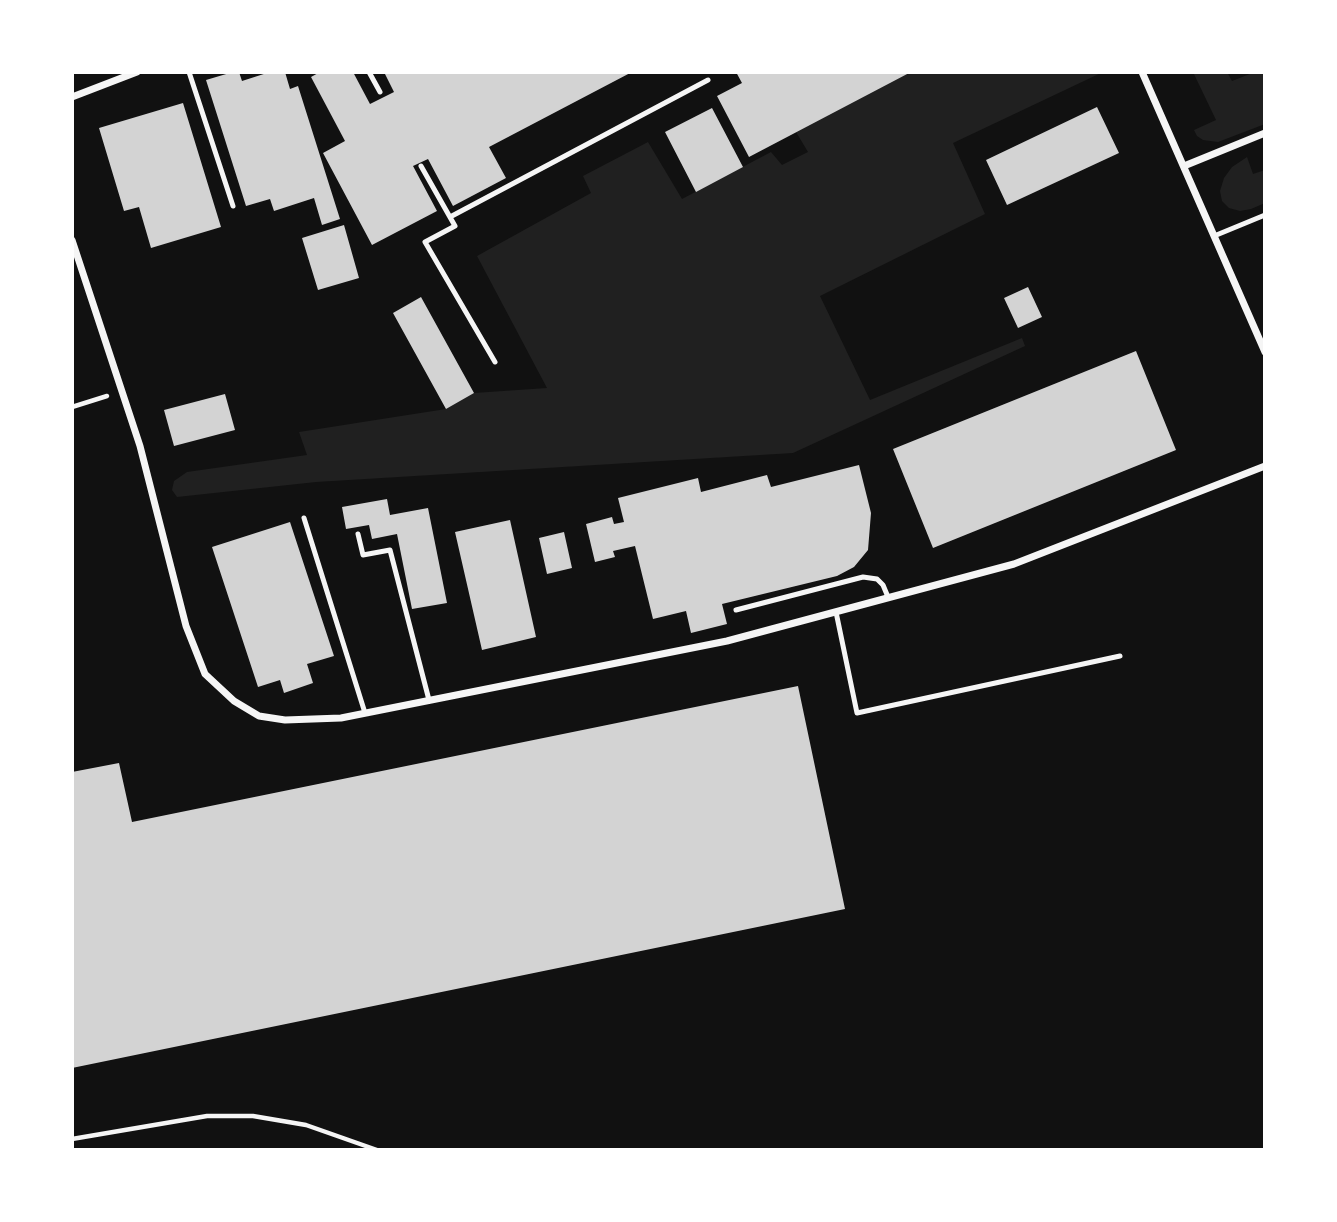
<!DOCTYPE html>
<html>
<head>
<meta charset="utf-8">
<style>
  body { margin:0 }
  #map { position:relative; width:1337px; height:1222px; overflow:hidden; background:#111; font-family:Literata,serif }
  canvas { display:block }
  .frame { position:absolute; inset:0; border:74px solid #fff; pointer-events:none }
</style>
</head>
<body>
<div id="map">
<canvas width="1337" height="1222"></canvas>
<div class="frame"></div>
</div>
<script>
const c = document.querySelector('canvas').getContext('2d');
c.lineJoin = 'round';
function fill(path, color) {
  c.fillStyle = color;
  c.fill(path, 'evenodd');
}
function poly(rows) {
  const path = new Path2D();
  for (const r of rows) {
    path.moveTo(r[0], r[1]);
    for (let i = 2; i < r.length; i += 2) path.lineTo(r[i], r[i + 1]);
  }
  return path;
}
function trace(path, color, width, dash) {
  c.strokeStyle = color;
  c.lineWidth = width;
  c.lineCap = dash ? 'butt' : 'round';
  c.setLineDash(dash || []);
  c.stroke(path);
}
const green = poly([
  [911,72,1103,72,953,143,985,214,820,296,870,400,1022,338,1025,346,793,453,316,482,177,497,172,490,174,481,187,472,307,455,299,432,446,409,474,393,547,388,477,256,591,193,583,176,648,142,682,199,771,152,782,165,808,152,796,132],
  [1193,72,1227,72,1232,81,1255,72,1265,72,1265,124,1218,142,1203,140,1197,136,1194,130,1216,120],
  [1247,157,1253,174,1265,170,1265,203,1251,209,1240,211,1229,208,1222,201,1220,191,1224,178,1232,167]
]);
const building = poly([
  [233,72,239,72,242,81,270,72,285,72,290,89,298,86,340,219,322,225,314,198,274,211,270,199,246,206,206,80],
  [320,72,353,72,370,104,394,92,384,72,632,72,489,147,506,178,453,206,428,159,413,166,437,211,372,245,323,153,345,141,311,77],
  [736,72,911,72,749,157,717,96,742,83],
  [183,103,221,227,151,248,139,207,124,211,99,128],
  [1097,107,1119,153,1007,205,986,160],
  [712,108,743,167,696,192,665,132],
  [344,225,359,278,318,290,302,238],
  [1028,287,1042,317,1018,328,1004,298],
  [421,297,474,393,446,409,393,313],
  [1136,351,1176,450,933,548,893,449],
  [225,394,235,430,174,446,164,410],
  [859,465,871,513,868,550,854,567,837,576,722,604,727,624,691,633,686,611,653,619,635,546,613,551,615,557,595,562,586,524,612,517,614,524,624,522,618,498,698,478,701,492,767,475,771,487],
  [387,499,390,515,428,508,447,603,412,609,397,534,372,539,369,525,346,529,342,507],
  [510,520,536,637,482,650,455,532],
  [290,522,334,656,307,664,313,683,284,693,280,680,258,687,212,547],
  [564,532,572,568,547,574,539,538],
  [798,686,845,909,72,1068,72,772,119,763,132,822]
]);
const path = poly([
  [72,407,107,396],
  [72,1139,207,1116,253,1116,306,1125,377,1150]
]);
const service = poly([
  [189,72,233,206],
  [369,72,380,92],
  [421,166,455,226,425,242,495,362],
  [450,217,708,80],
  [1214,236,1265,215],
  [304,518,365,713],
  [358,534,363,555,390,550,429,700],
  [736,610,863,577,877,579,883,585,888,597],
  [836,612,857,713,1120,656]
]);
const minor = poly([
  [1142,72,1265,352],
  [72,97,137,72],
  [1184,166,1265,133],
  [72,240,140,446,186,626,205,674,234,701,259,716,285,720,341,718,727,641,1014,564,1265,466]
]);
fill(green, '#202020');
fill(building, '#d3d3d3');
trace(path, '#f5f5f5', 4.5);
trace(service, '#f5f5f5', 5);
trace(minor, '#f5f5f5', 7);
</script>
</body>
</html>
